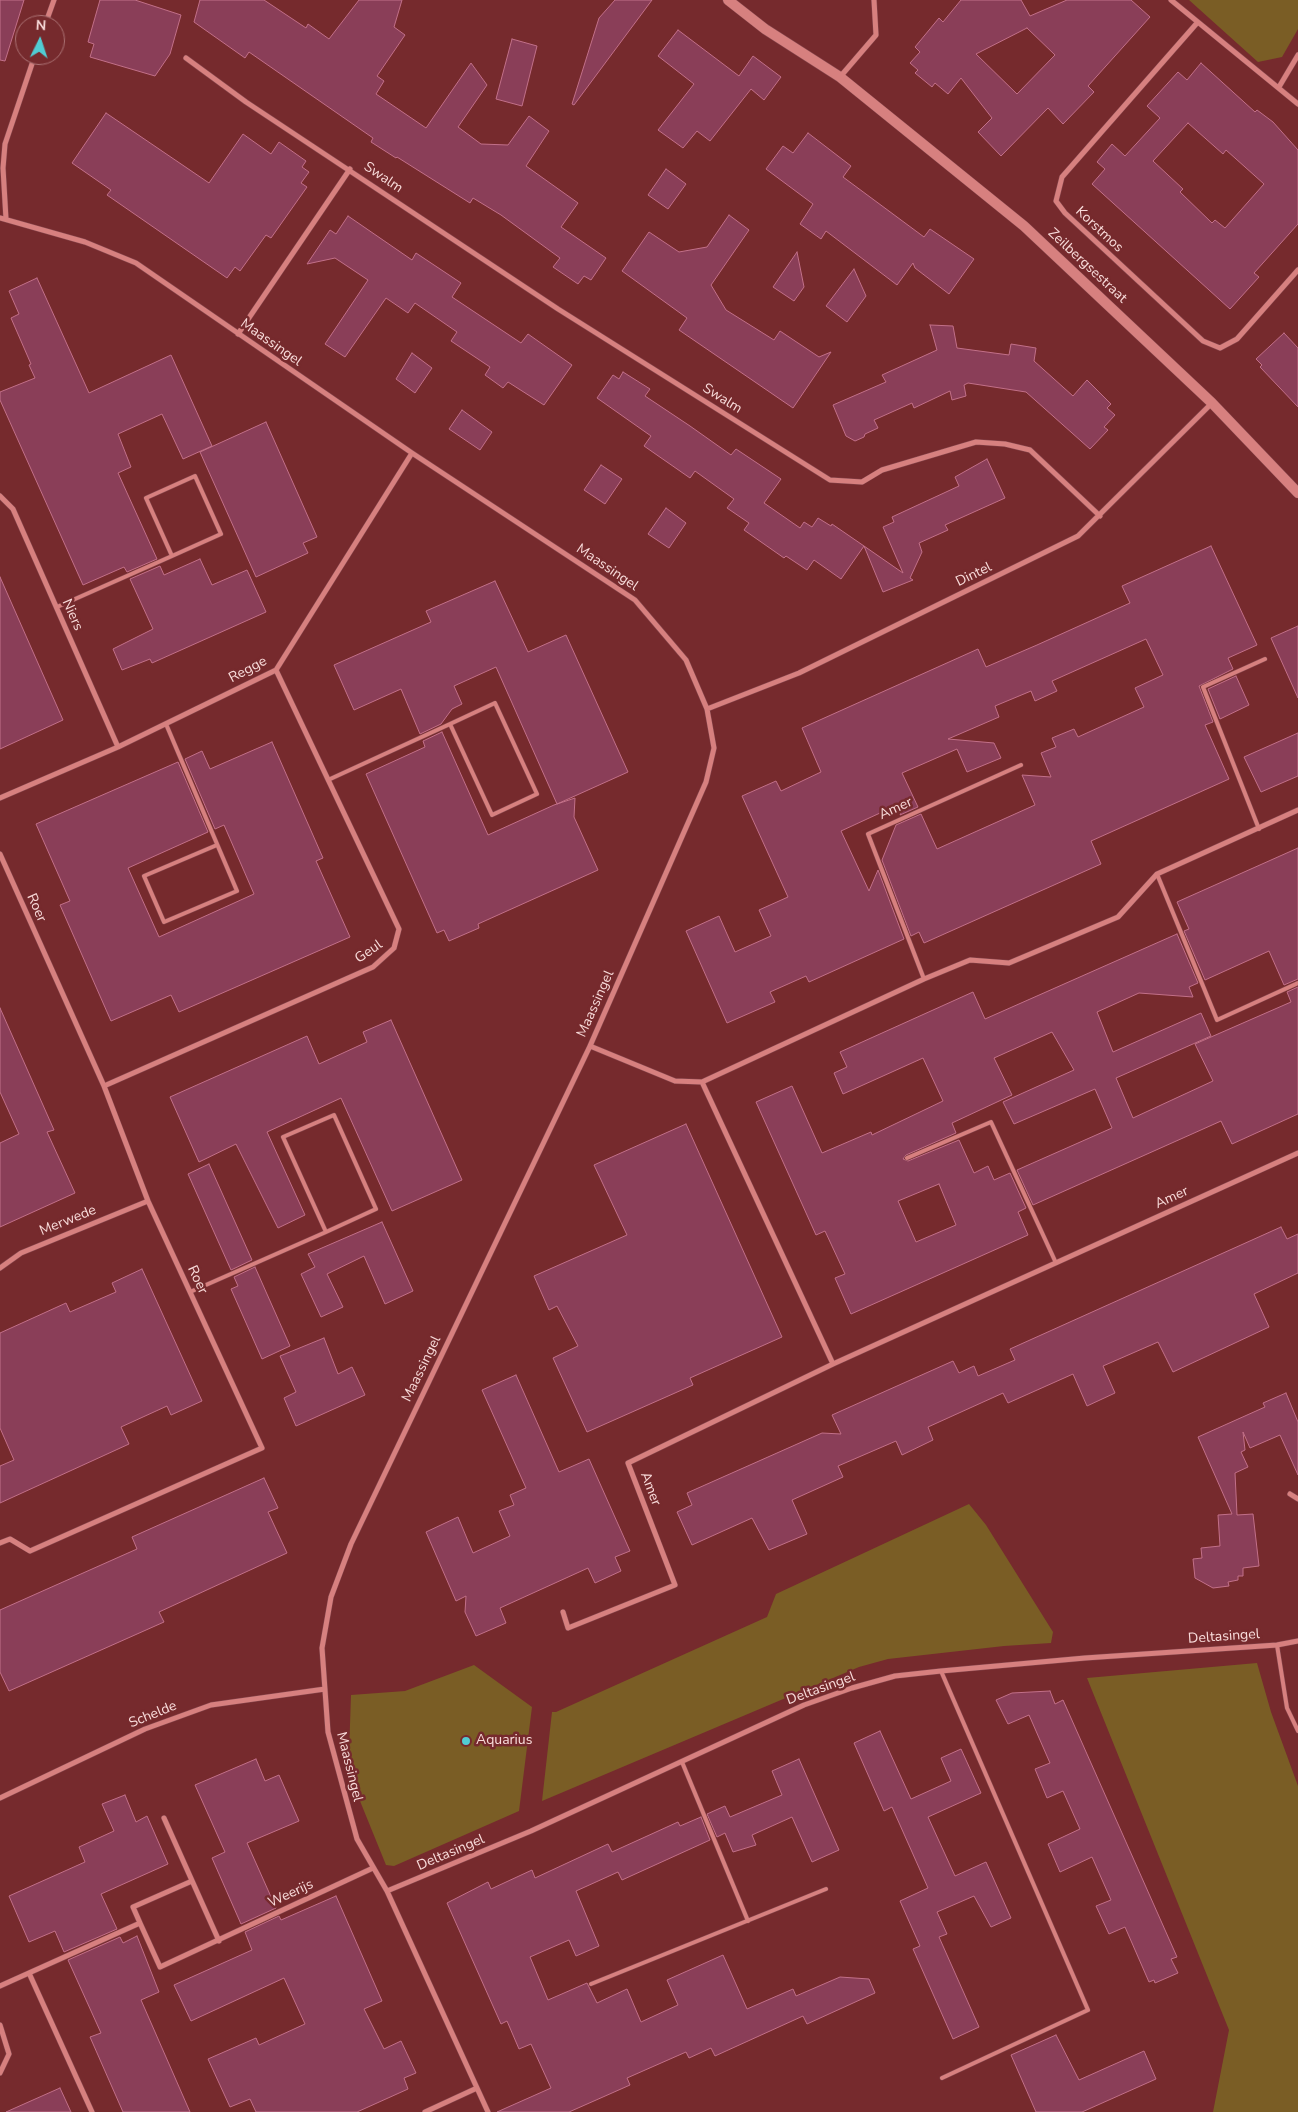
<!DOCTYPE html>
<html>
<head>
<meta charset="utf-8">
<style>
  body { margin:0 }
  #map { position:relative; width:1298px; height:2112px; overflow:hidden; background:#762a2d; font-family:"Nunito Sans",sans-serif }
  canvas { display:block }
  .north { position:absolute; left:15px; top:15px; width:50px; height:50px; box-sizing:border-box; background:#762a2d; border:1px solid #aa7173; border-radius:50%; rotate:4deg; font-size:14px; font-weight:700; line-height:20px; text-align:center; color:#f9dcdb }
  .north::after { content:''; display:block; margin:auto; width:18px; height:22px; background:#51ccd3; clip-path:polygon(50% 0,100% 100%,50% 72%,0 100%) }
</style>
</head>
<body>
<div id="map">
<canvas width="1298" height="2112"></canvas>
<div class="north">N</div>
</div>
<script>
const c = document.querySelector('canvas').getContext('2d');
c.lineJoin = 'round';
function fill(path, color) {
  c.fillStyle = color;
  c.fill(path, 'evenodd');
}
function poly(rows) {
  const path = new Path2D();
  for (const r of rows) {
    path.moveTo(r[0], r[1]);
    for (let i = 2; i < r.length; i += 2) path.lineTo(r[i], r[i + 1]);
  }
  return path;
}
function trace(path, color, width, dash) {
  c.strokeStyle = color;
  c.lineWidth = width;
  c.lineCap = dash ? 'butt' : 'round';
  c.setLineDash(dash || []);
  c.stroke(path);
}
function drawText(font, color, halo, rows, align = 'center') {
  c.font = font + ' "Nunito Sans",sans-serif';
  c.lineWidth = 5;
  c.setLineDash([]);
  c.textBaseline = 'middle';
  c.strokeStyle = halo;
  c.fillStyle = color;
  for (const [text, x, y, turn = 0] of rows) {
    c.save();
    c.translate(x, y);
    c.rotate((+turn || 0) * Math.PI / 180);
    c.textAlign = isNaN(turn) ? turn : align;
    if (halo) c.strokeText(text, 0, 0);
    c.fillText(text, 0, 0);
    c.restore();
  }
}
const green = poly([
  [1189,0,1298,0,1298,29,1282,57,1258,62],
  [969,1504,986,1525,1053,1632,1051,1643,1004,1646,888,1659,859,1667,542,1801,552,1712,556,1712,767,1617,776,1594],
  [1257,1663,1271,1712,1298,1786,1298,2112,1213,2112,1229,2030,1087,1678],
  [474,1665,532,1707,519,1811,394,1866,386,1865,360,1801,349,1754,351,1695,405,1691]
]);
const building = poly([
  [0,0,24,0,5,61,0,60,0,0],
  [100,0,135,0,181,15,170,54,155,76,90,57,94,44,88,42,100,0],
  [200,0,264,0,306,28,308,24,329,39,359,0,402,0,394,27,405,35,377,76,384,81,376,94,426,128,471,63,487,85,458,127,481,144,508,145,529,116,549,131,526,166,578,203,561,227,606,258,591,280,584,276,578,284,553,267,560,258,501,215,473,198,470,203,397,157,396,158,371,142,373,138,249,52,245,58,194,22,200,0],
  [615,0,652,0,574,105,572,104,599,18,615,0],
  [961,0,1021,0,1030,16,1067,0,1131,0,1150,17,1088,86,1094,92,1063,124,1048,108,1001,156,978,132,992,118,961,78,948,94,935,83,932,87,915,73,918,70,910,63,920,52,915,47,939,18,943,22,961,0],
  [1027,28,1055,55,1017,94,976,54,1027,28],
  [678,30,739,76,753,56,781,77,764,100,751,89,710,141,697,131,683,148,658,130,694,84,658,56,678,30],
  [512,39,537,46,522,106,496,99,512,39],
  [1201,63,1255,112,1257,110,1273,122,1298,150,1298,224,1254,273,1259,277,1230,309,1092,184,1105,169,1097,162,1112,144,1125,156,1160,118,1147,106,1178,72,1187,80,1201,63],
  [1188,123,1223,154,1226,150,1264,184,1225,228,1215,220,1212,223,1180,192,1183,189,1153,161,1188,123],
  [106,113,209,183,243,134,271,154,279,142,306,161,302,167,309,172,301,183,307,187,271,238,266,235,240,271,235,267,227,278,107,195,111,190,72,163,106,113],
  [808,133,851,166,843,177,924,237,930,229,974,259,949,294,915,268,913,263,897,285,826,231,821,239,800,224,813,204,766,169,783,146,793,153,808,133],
  [666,169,686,184,668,209,648,195,666,169],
  [729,215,749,230,711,285,726,310,774,340,780,331,819,357,831,352,793,408,679,330,687,318,622,271,649,232,679,252,707,247,729,215],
  [348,216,412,260,416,253,461,283,452,297,521,343,528,334,572,365,544,405,508,382,503,388,485,375,490,367,451,341,457,332,415,303,408,313,386,298,345,357,325,344,368,280,335,258,307,264,330,230,336,234,348,216],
  [797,252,804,287,794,301,773,287,797,252],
  [854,269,866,296,847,322,826,306,854,269],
  [37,278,89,393,171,355,212,446,183,459,162,414,118,434,131,467,118,473,157,559,127,572,124,567,83,585,0,400,0,392,35,378,29,365,31,364,11,318,19,314,9,291,37,278],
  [930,325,953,326,957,348,1009,355,1011,344,1036,348,1034,361,1073,396,1087,380,1111,404,1107,408,1115,415,1104,427,1108,430,1090,449,1026,392,968,383,964,385,966,396,952,400,950,391,914,408,912,403,874,420,878,428,865,434,864,437,855,441,846,436,833,405,886,382,882,375,937,350,930,325],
  [1284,333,1298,348,1298,407,1260,367,1262,365,1256,359,1284,333],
  [412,353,432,368,415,393,396,379,412,353],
  [623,372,650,389,645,396,690,426,731,455,736,449,781,479,764,503,800,528,804,522,812,527,818,518,831,526,832,524,864,546,841,579,814,560,807,570,786,556,784,558,744,530,749,523,727,508,734,499,695,471,690,478,644,446,651,436,597,398,613,375,619,379,623,372],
  [462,410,492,432,480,450,449,429,462,410],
  [266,422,317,537,303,543,308,553,256,577,200,452,266,422],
  [987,459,1005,498,945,525,948,530,919,543,922,552,910,578,913,580,883,592,864,546,903,573,883,527,894,522,892,517,959,486,955,477,987,459],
  [601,465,622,479,605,504,584,490,601,465],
  [666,508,686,523,669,548,648,534,666,508],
  [1211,546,1257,645,1228,658,1233,669,1199,686,1213,722,1205,725,1229,779,1091,841,1101,864,924,943,919,932,911,936,882,860,896,825,921,814,937,849,1035,805,1022,775,1051,777,1041,753,1056,747,1052,738,1074,729,1078,737,1144,707,1135,688,1163,675,1146,639,1052,681,1057,691,1035,701,1031,691,995,706,999,717,948,739,994,743,1001,758,967,772,957,749,902,773,918,807,900,815,906,801,841,831,869,891,878,870,904,939,809,982,806,976,770,992,775,1002,727,1023,686,931,719,916,735,952,771,936,759,910,788,897,742,796,776,781,781,791,821,772,802,728,978,649,986,667,1037,645,1130,603,1122,586,1211,546],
  [200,559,212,585,247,570,266,612,152,663,150,659,122,670,113,649,153,629,130,579,160,566,164,575,200,559],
  [0,577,63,720,0,749,0,577],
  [495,581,528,652,566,635,628,772,557,804,496,667,454,686,462,704,452,709,441,724,420,734,401,689,354,710,334,665,431,622,426,611,495,581],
  [1298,626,1298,698,1271,638,1298,626],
  [1236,676,1249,705,1220,719,1208,689,1236,676],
  [442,732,488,835,554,805,575,798,574,817,598,870,478,924,479,928,449,941,444,930,437,933,366,774,425,747,423,741,442,732],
  [1298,733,1298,776,1261,792,1244,757,1298,733],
  [272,742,323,858,316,861,350,937,179,1012,171,995,111,1021,60,905,70,901,36,824,178,762,208,832,128,868,159,937,254,894,224,825,215,829,185,759,202,751,210,769,272,742],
  [1298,848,1298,979,1284,985,1269,951,1205,980,1184,931,1189,929,1177,902,1298,848],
  [1177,934,1198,983,1189,987,1193,997,1139,993,1097,1012,1113,1052,1201,1013,1211,1036,1116,1078,1133,1118,1213,1081,1195,1044,1291,1002,1287,992,1298,987,1298,1114,1232,1144,1221,1121,1033,1205,1017,1170,1112,1128,1095,1089,1014,1124,1003,1102,1074,1070,1052,1032,994,1058,1012,1095,952,1123,956,1133,906,1155,903,1159,908,1161,959,1140,974,1173,988,1166,994,1180,1010,1173,1026,1208,1018,1212,1028,1235,851,1314,835,1278,845,1274,825,1231,816,1235,756,1102,792,1086,822,1153,871,1132,872,1135,943,1101,923,1058,843,1094,834,1073,847,1067,840,1052,973,992,985,1019,1177,934],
  [939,1184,956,1225,916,1242,898,1201,939,1184],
  [0,1008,54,1130,47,1132,75,1193,0,1227,0,1143,19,1134,0,1092,0,1008],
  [391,1020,462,1180,392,1211,341,1098,267,1132,305,1215,278,1228,236,1144,199,1162,170,1097,307,1036,319,1064,367,1042,363,1032,391,1020],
  [686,1124,782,1337,690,1378,693,1385,587,1432,553,1358,578,1346,557,1306,549,1310,534,1276,627,1235,594,1165,686,1124],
  [209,1164,252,1260,231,1270,188,1174,209,1164],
  [382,1222,413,1291,385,1304,364,1256,327,1274,343,1307,321,1317,301,1274,315,1267,308,1254,382,1222],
  [1281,1227,1287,1239,1298,1234,1298,1273,1254,1294,1269,1327,1173,1372,1158,1342,1103,1366,1115,1393,1087,1406,1073,1374,1008,1403,1003,1393,928,1427,933,1440,902,1455,896,1441,838,1466,843,1477,792,1500,807,1534,769,1550,752,1518,692,1545,677,1512,692,1505,687,1493,822,1433,841,1434,832,1415,953,1361,959,1373,974,1366,978,1376,1015,1360,1010,1349,1281,1227],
  [255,1267,290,1346,262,1359,231,1289,238,1286,234,1277,255,1267],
  [142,1269,202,1401,171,1415,167,1406,121,1427,129,1444,0,1503,0,1466,14,1460,0,1428,0,1333,66,1303,70,1312,116,1292,112,1283,142,1269],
  [324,1338,338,1374,352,1367,365,1395,296,1426,284,1398,296,1392,280,1356,324,1338],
  [516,1375,559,1472,589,1459,630,1551,615,1557,621,1571,595,1583,588,1568,500,1608,506,1623,476,1636,465,1612,466,1596,456,1601,426,1532,458,1517,473,1553,510,1536,499,1511,514,1505,510,1495,526,1488,482,1390,516,1375],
  [1286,1393,1298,1422,1298,1475,1280,1435,1250,1448,1243,1432,1245,1450,1241,1452,1248,1467,1235,1473,1237,1515,1253,1514,1259,1566,1243,1568,1243,1576,1238,1576,1238,1580,1228,1582,1229,1586,1213,1588,1195,1578,1193,1559,1202,1558,1201,1548,1220,1546,1218,1515,1232,1514,1198,1437,1265,1407,1263,1403,1286,1393],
  [264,1478,278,1508,268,1512,287,1553,159,1612,164,1622,9,1691,0,1672,0,1610,137,1549,132,1537,264,1478],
  [1050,1691,1055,1704,1063,1700,1177,1957,1171,1959,1178,1973,1155,1983,1154,1980,1149,1982,1125,1927,1109,1934,1096,1906,1111,1900,1092,1857,1060,1872,1048,1844,1080,1829,1063,1791,1047,1798,1035,1769,1050,1763,1029,1715,1008,1724,996,1700,1012,1693,1050,1691],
  [880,1731,911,1799,951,1781,941,1758,961,1749,981,1793,928,1817,955,1876,986,1862,1011,1918,991,1927,974,1896,937,1912,947,1934,939,1937,979,2027,953,2039,913,1949,920,1946,900,1901,928,1888,892,1807,884,1811,854,1743,880,1731],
  [256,1759,265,1781,279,1775,299,1821,247,1843,276,1908,241,1924,212,1858,225,1852,195,1785,256,1759],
  [799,1759,839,1850,812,1862,792,1817,752,1835,756,1845,733,1852,725,1833,717,1837,707,1814,725,1806,730,1817,782,1795,772,1771,799,1759],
  [125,1795,136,1822,147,1816,168,1864,101,1894,117,1929,64,1952,55,1931,29,1942,9,1896,85,1862,79,1847,114,1831,102,1804,125,1795],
  [701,1817,710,1840,622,1880,618,1872,576,1891,599,1946,576,1956,569,1940,530,1957,548,2000,587,1983,597,2003,627,1989,641,2022,678,2005,667,1980,723,1955,747,2009,793,1989,796,1996,840,1977,869,1979,875,1993,807,2024,803,2016,715,2056,711,2048,689,2058,686,2052,627,2078,630,2085,569,2112,497,2112,551,2088,531,2044,519,2049,507,2021,501,2024,447,1903,488,1882,491,1889,532,1870,535,1878,608,1844,612,1852,678,1822,680,1826,701,1817],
  [336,1896,382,2001,364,2009,384,2049,401,2041,416,2073,404,2078,408,2089,357,2112,256,2112,250,2099,230,2107,208,2059,256,2038,259,2045,305,2024,284,1978,191,2021,174,1985,252,1950,245,1932,279,1916,281,1920,336,1896],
  [137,1936,159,1992,141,2000,190,2112,123,2112,90,2037,101,2033,68,1960,120,1937,123,1943,137,1936],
  [1056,2035,1079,2080,1144,2051,1156,2079,1082,2112,1036,2112,1011,2055,1056,2035],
  [60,2088,71,2112,6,2112,60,2088]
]);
const lane = poly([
  [57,607,172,556,221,534,195,476,146,498,172,556],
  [495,703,537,794,492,815,450,724,495,703],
  [166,724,237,891,164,922,144,876,217,845],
  [328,780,450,724],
  [1259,829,1203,687,1265,659],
  [1157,874,1217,1020,1298,983],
  [924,979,868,834,1021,765],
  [907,1158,991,1122,1056,1263],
  [190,1292,326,1232,376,1209,334,1115,283,1137,326,1232],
  [1277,1645,1287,1708,1298,1731],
  [941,1671,1088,2010,942,2078],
  [682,1762,748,1921],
  [591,1984,826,1889]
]);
const street = poly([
  [1171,0,1298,104],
  [1197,23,1062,177,1056,201,1065,213,1203,341,1220,348,1237,339,1298,270],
  [45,25,54,0],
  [186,58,246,102,558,309,830,480,862,482,882,470,976,442,1005,444,1030,450,1100,516],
  [840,77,876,35,874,0],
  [1279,87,1298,55],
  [0,218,85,242,136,263,412,453,635,600,686,660,707,709,714,748,706,782,590,1046,351,1544,331,1597,322,1648,328,1732,357,1839,387,1891,488,2112],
  [6,219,3,168,5,144,35,55],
  [238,334,350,169],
  [0,496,13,509,118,747],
  [707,709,799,673,1078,536,1212,403],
  [0,798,118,747,276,670,412,453],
  [0,854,104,1086,148,1201,262,1448,30,1551,10,1539,0,1543],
  [590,1046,675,1081,702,1082,924,979,970,960,1009,963,1118,917,1157,874,1298,810],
  [702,1082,833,1364],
  [104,1086,373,967,394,948,399,929,276,670],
  [0,1268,21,1253,148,1201],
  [1290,1494,1298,1499],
  [563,1612,568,1628,675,1585,628,1463,833,1364,1298,1153],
  [0,1798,145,1729,211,1705,325,1689],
  [164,1818,219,1941],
  [387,1891,531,1831,804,1705,852,1688,895,1676,941,1671,1085,1658,1277,1645,1298,1641],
  [140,1923,160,1967,373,1868],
  [29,1973,92,2112],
  [0,1986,140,1923,133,1907,192,1881],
  [0,2025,9,2054,0,2073],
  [425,2112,477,2088]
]);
const secondary = poly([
  [728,0,765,29,840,77,1024,226,1212,403,1298,493]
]);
const markers = [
  [466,1741,5,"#51ccd3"]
];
const streetNames = [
  ["Swalm",383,178,34],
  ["Korstmos",1099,230,43],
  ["Zeilbergsestraat",1087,266,43],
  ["Maassingel",271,343,35],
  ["Swalm",722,399,32],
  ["Maassingel",607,568,34],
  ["Dintel",974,575,-26],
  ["Niers",72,615,66],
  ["Regge",248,670,-28],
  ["Amer",896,809,-24],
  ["Roer",36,908,66],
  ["Geul",369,952,-35],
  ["Maassingel",596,1004,-66],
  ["Amer",1172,1198,-24],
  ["Merwede",68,1221,-22],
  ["Roer",197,1280,65],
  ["Maassingel",422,1369,-64],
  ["Amer",650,1489,69],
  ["Deltasingel",1224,1637,-4],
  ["Deltasingel",821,1689,-20],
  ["Schelde",153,1715,-22],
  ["Maassingel",349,1767,76],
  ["Deltasingel",451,1853,-23],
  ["Weerijs",291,1894,-25]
];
const poiNames = [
  ["Aquarius",476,1741]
];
fill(green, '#7a5d25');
fill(building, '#8a3e58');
trace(building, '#c27089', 1);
trace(lane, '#84454c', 5);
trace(street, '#84454c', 6);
trace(secondary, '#84454c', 11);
trace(lane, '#d7807f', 4);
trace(street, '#d7807f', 5);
trace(secondary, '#d7807f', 10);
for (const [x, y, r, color] of markers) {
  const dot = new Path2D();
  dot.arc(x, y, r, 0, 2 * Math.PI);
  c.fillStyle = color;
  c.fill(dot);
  trace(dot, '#762a2d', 2);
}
drawText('14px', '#f9dcdb', '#762a2d', streetNames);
drawText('14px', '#f9dcdb', '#762a2d', poiNames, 'left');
</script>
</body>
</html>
